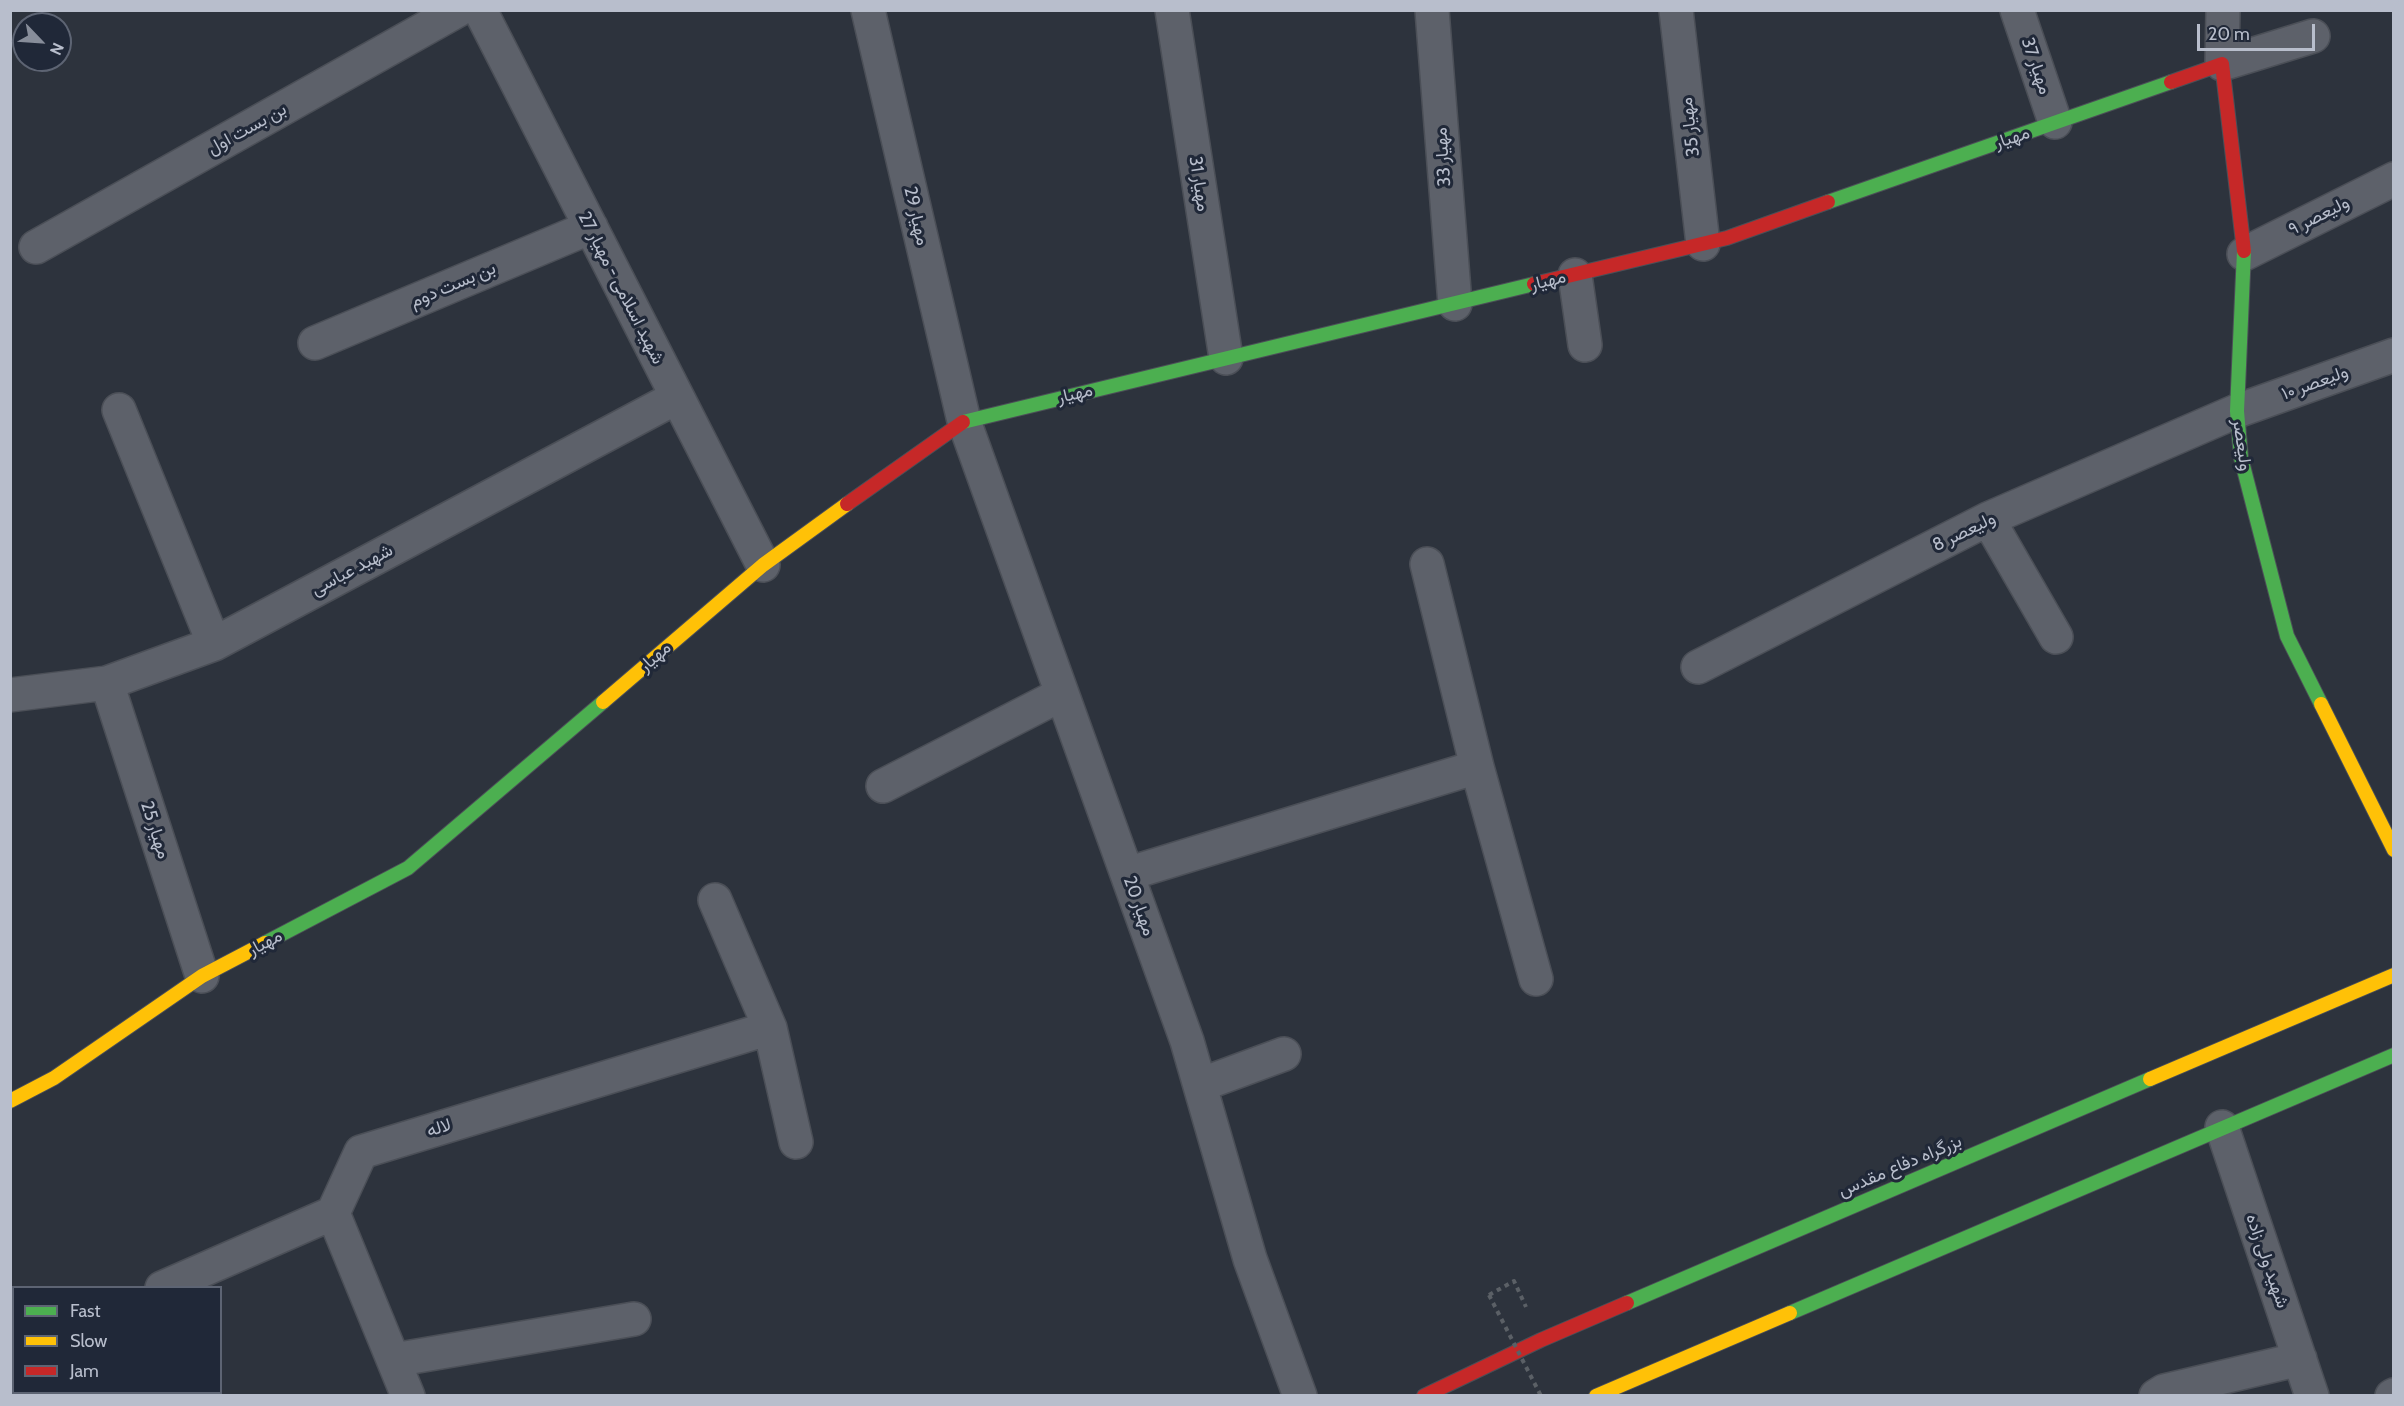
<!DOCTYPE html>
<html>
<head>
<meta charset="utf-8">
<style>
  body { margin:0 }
  #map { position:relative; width:2404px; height:1406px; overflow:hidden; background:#2d333d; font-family:Cabin,sans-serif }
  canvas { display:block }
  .frame { position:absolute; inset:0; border:12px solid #b8becc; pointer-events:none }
  .legend { position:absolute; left:12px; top:1286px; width:210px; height:108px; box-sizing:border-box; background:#202838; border:2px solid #5d6473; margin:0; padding:8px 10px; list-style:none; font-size:18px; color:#b8becc }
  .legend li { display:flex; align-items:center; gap:12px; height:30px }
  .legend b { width:30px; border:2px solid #5d6473 }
  .north { position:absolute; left:12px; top:12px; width:60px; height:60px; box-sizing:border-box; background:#202838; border:2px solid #5d6473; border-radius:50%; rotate:115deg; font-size:16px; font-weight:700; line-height:24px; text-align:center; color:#b8becc }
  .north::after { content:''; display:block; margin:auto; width:21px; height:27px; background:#878d9a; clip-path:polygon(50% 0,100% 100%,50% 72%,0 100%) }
  .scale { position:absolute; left:2197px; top:24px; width:118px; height:27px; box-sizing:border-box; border:3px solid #b8becc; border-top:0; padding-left:8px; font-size:18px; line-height:21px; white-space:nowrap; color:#b8becc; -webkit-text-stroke:4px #202838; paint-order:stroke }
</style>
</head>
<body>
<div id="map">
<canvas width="2404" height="1406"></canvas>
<div class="frame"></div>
<ul class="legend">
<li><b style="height:8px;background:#4caf50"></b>Fast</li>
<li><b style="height:8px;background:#ffc107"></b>Slow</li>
<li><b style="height:8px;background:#c62828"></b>Jam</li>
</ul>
<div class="north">N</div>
<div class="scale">20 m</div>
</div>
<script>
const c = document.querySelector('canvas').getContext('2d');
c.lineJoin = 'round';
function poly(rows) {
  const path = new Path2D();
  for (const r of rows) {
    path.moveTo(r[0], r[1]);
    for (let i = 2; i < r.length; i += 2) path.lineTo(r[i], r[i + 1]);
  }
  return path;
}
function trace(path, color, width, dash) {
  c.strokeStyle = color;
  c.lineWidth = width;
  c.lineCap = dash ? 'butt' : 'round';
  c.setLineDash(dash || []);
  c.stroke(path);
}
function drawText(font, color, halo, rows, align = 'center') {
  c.font = font + ' Cabin,Vazirmatn,sans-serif';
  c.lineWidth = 6;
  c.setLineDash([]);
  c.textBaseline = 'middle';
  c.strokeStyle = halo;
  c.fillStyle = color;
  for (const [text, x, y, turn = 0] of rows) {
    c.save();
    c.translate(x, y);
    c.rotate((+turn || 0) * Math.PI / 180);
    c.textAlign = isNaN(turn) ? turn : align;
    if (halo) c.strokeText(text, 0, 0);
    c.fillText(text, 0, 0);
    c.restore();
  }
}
const path = poly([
  [1489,1295,1514,1281,1526,1307]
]);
const street = poly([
  [480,10,763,565],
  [868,10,964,421,1187,1041,1250,1259,1300,1396],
  [1172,10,1226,358],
  [1432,10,1455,304],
  [1676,10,1703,244],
  [2017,10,2055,122],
  [2223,10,2222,64,2313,36],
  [36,247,458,10],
  [2244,254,2394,179],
  [1575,275,1585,345],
  [315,343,591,227],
  [119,410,214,644],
  [1988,519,2056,637],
  [1427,564,1477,767,1536,979],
  [1698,667,1988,519,2237,411,2394,355],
  [107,683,202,976],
  [10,695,107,683,214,644,677,397],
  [883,786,1062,694],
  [1127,874,1477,767],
  [715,900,770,1028,796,1142],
  [1200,1085,1284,1054],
  [2222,1127,2312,1396],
  [162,1288,333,1213],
  [10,1353,14,1352],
  [394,1360,634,1319],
  [10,1388,13,1396],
  [408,1396,333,1213,361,1152,770,1028],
  [2156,1396,2164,1391,2300,1359],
  [2392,1396,2394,1395]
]);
const fast = poly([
  [1828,202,2171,82],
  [2244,251,2237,411,2241,458,2287,636,2321,704],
  [963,422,1534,284],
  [265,943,408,868,603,702],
  [1627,1303,2150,1079],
  [1790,1313,2394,1055]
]);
const slow = poly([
  [603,702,763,565,847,504],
  [2321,704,2394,850],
  [2150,1079,2394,975],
  [10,1101,54,1078,202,976,265,943],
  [1596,1396,1790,1313]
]);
const jam = poly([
  [2171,82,2222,64,2244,251],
  [1534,284,1727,238,1828,202],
  [847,504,963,422],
  [1424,1396,1541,1340,1627,1303]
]);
const pathBridge = poly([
  [1489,1295,1541,1396]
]);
const streetNames = [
  ["مهیار 37",2036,66,71],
  ["مهیار 35",1690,127,-97],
  ["بن بست اول",247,129,-29],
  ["مهیار",2012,138,-19],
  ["مهیار 33",1443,157,-94],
  ["مهیار 31",1199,184,81],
  ["مهیار 29",916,216,77],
  ["ولیعصر ۹",2319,216,-27],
  ["مهیار",1548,281,-14],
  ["بن بست دوم",453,285,-23],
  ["شهید اسلامی - مهیار 27",621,288,63],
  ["ولیعصر ۱۰",2315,383,-20],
  ["مهیار",1075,394,-13],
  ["ولیعصر",2242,445,82],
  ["ولیعصر 8",1964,532,-26],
  ["شهید عباسی",352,570,-28],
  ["مهیار",655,657,-41],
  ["مهیار 25",155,830,72],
  ["مهیار 20",1139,906,70],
  ["مهیار",265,943,-28],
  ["لاله",439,1128,-17],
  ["بزرگراه دفاع مقدس",1900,1166,-23],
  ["شهید ولی زاده",2267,1261,71]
];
trace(street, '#4b4f57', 36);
trace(fast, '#4b4f57', 16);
trace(slow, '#4b4f57', 16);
trace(jam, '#4b4f57', 16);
trace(path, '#5b6066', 4, [4.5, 4.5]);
trace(street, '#5d616a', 33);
trace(fast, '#4caf50', 14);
trace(slow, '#ffc107', 14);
trace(jam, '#c62828', 14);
trace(pathBridge, '#5b6066', 4, [4.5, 4.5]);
drawText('18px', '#b8becc', '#202838', streetNames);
</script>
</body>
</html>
